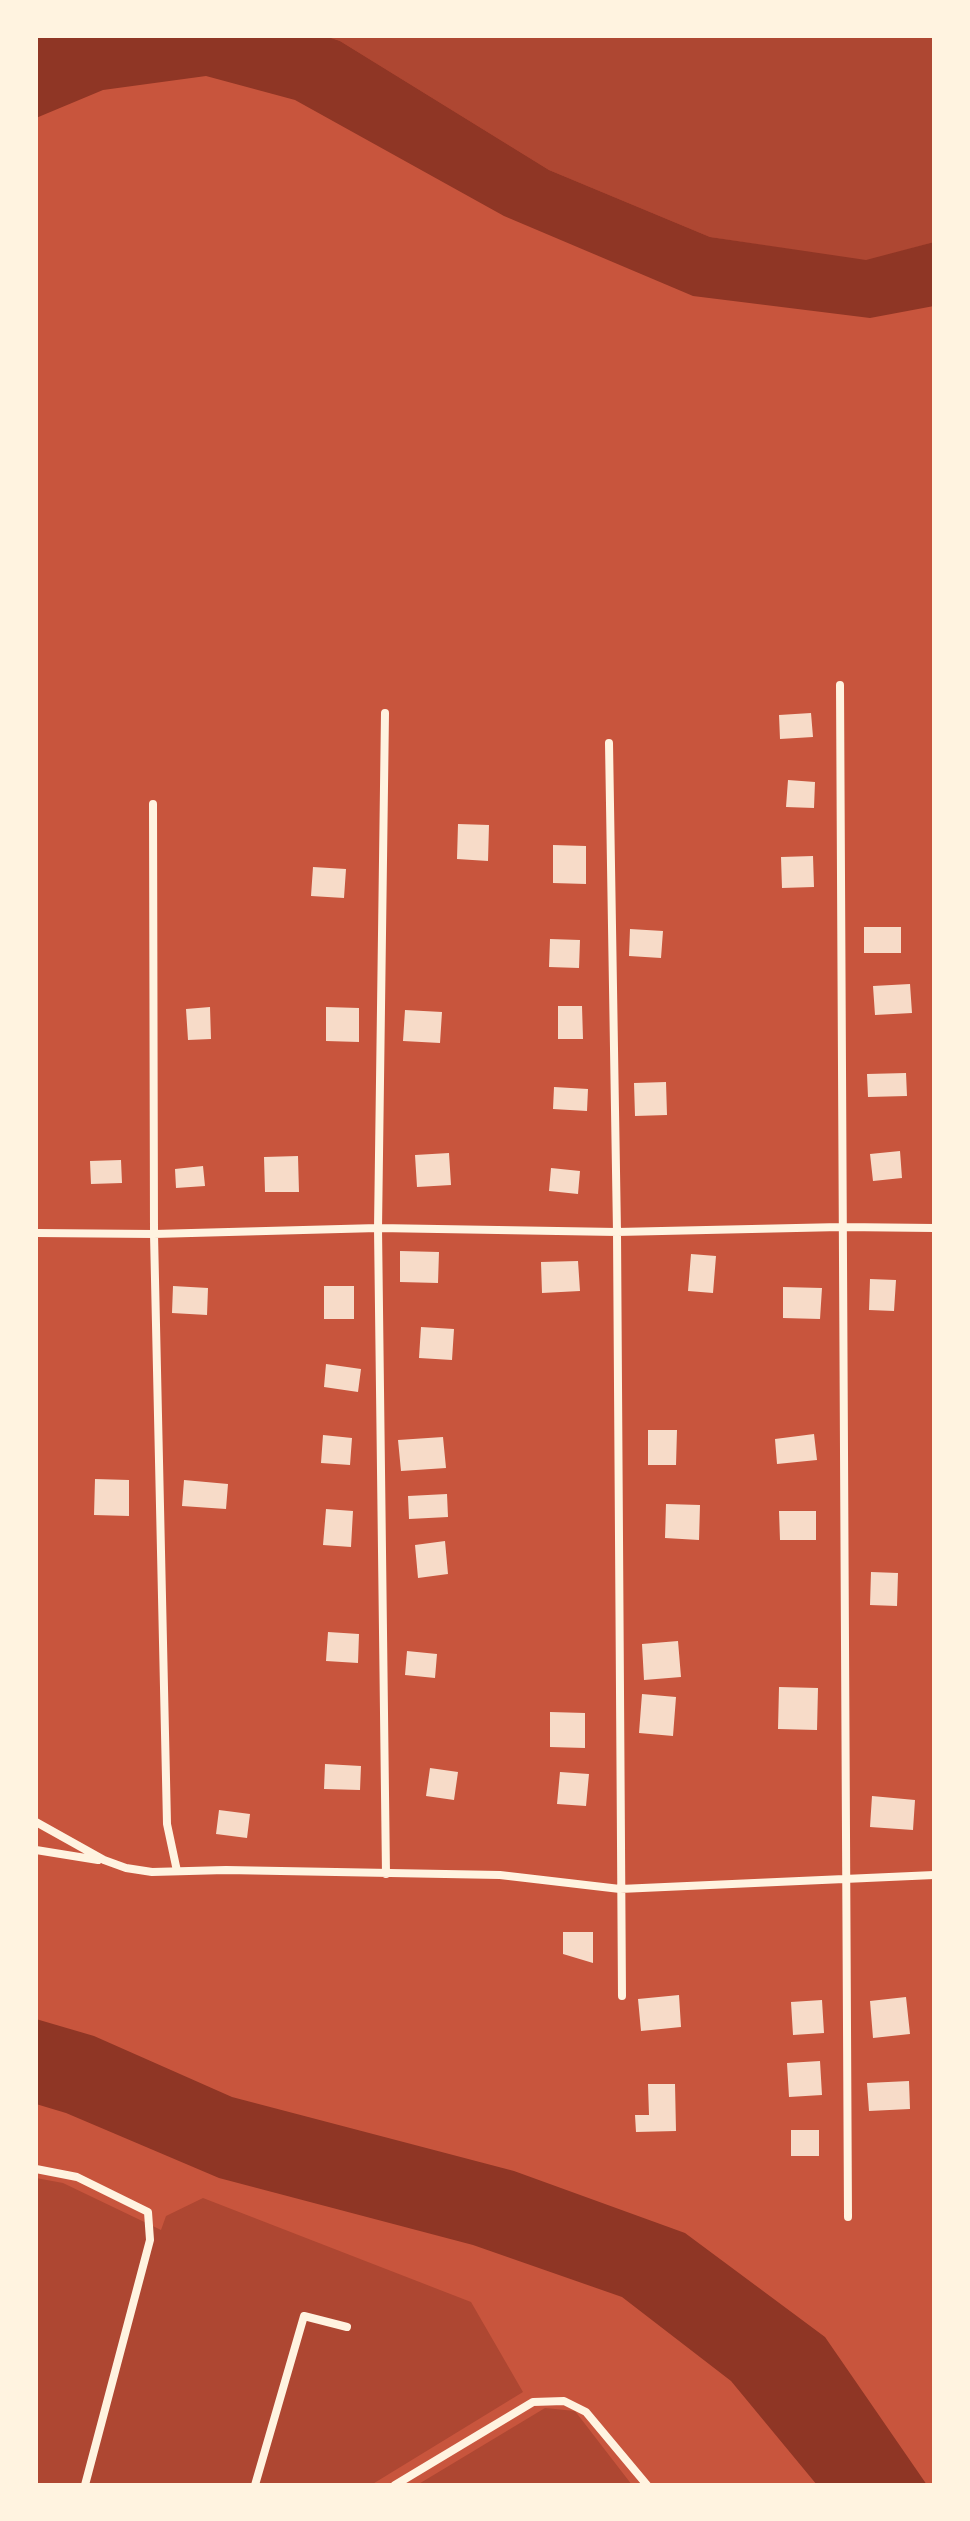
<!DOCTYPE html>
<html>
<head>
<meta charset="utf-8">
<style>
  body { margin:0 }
  #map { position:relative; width:970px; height:2521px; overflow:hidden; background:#c8553d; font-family:"Golos Text",sans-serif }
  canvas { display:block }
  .frame { position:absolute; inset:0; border:38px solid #fff3e0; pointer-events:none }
</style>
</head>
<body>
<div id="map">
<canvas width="970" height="2521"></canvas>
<div class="frame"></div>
</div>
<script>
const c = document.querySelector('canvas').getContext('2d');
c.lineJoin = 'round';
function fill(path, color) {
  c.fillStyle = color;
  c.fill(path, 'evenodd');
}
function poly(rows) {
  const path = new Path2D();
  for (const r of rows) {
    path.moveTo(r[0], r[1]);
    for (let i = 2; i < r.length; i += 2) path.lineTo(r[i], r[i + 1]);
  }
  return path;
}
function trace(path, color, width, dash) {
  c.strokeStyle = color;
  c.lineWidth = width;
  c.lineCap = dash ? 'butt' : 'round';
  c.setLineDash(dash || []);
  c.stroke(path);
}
const green = poly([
  [325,36,934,36,934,242,866,261,710,237,549,170,340,41],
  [36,2178,63,2183,161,2230,166,2216,203,2198,471,2302,523,2392,371,2485,36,2485],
  [545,2408,575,2411,632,2485,417,2485]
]);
const water = poly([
  [36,36,325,36,340,41,549,170,710,237,866,260,934,242,934,306,870,318,693,296,504,216,295,100,206,76,103,90,36,118],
  [36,2019,94,2036,232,2097,514,2171,685,2233,825,2337,927,2485,817,2485,731,2381,622,2297,473,2245,219,2178,66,2113,36,2104]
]);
const building = poly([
  [811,713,813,737,780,739,779,715],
  [788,780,815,782,814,808,786,807],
  [458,824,489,825,488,861,457,859],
  [553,845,586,846,586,884,553,883],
  [813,856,814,887,782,888,781,857],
  [313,867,346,869,344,898,311,896],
  [864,927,901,927,901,953,864,953],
  [630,929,663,931,661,958,629,956],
  [550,939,580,940,579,968,549,967],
  [910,984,912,1013,875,1015,873,986],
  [558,1006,582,1006,583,1039,558,1039],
  [210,1007,211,1039,188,1040,186,1009],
  [326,1007,359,1008,359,1042,326,1041],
  [405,1010,442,1012,440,1043,403,1041],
  [906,1073,907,1096,868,1097,867,1074],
  [666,1082,667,1115,635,1116,634,1083],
  [554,1087,588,1089,587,1111,553,1109],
  [900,1151,902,1178,873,1181,870,1154],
  [449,1153,451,1185,417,1187,415,1155],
  [298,1156,299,1192,265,1192,264,1157],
  [121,1160,122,1183,91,1184,90,1161],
  [203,1166,205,1186,176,1188,175,1169],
  [551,1168,580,1171,578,1194,549,1191],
  [400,1251,439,1252,438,1283,400,1282],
  [691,1254,716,1256,713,1293,688,1291],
  [578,1261,580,1291,542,1293,541,1262],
  [870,1279,896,1280,894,1311,869,1310],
  [173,1286,208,1288,207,1315,172,1313],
  [324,1286,354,1286,354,1319,324,1319],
  [783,1287,822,1288,820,1319,783,1318],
  [421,1327,454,1329,452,1360,419,1358],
  [326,1364,361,1369,358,1392,324,1387],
  [648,1430,677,1430,676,1465,648,1465],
  [814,1434,817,1460,777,1464,775,1439],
  [323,1435,352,1438,350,1465,321,1463],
  [443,1437,446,1468,401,1471,398,1440],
  [95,1479,129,1480,129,1516,94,1515],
  [184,1480,228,1484,226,1509,182,1506],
  [447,1494,448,1517,409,1519,408,1496],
  [666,1504,700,1505,699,1540,665,1538],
  [326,1509,353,1511,351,1547,323,1545],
  [779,1511,816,1511,816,1540,780,1540],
  [445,1541,448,1574,418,1578,415,1545],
  [871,1572,898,1573,897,1606,870,1605],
  [328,1632,359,1634,358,1663,326,1661],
  [678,1641,681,1677,644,1680,642,1644],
  [407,1651,437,1654,435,1678,405,1675],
  [779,1687,818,1688,817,1730,778,1729],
  [642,1694,676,1697,673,1736,639,1733],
  [550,1712,585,1713,585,1748,550,1747],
  [325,1764,361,1766,360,1790,324,1789],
  [430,1768,458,1772,454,1800,426,1796],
  [560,1772,589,1774,586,1806,557,1804],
  [872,1796,915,1800,913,1830,870,1827],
  [219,1810,250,1814,247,1838,216,1834],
  [563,1932,593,1932,593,1963,563,1954],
  [679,1995,681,2027,641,2031,638,1999],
  [906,1997,910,2034,873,2038,870,2001],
  [822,2000,824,2033,793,2035,791,2002],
  [820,2061,822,2095,789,2097,787,2063],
  [909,2081,910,2109,869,2111,867,2083],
  [648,2084,675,2084,676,2131,636,2132,635,2115,649,2115],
  [791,2130,819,2130,819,2156,791,2156]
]);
const minor = poly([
  [840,685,848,2217],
  [385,713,378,1228,386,1874],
  [609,743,617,1232,622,1996],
  [153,804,154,1234,167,1824,177,1871],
  [36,1233,154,1234,378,1228,617,1232,841,1227,934,1228],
  [36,1822,104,1860,126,1868,152,1872,226,1870,500,1875,620,1889,934,1875],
  [36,1850,98,1860],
  [36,2169,77,2177,148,2212,150,2240,85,2485],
  [255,2485,304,2316,347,2327],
  [395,2485,533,2402,564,2401,586,2412,647,2485]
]);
fill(green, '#ae4732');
fill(water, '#8f3625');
fill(building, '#f7dbc8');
trace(minor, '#fff3e0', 8);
</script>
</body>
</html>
